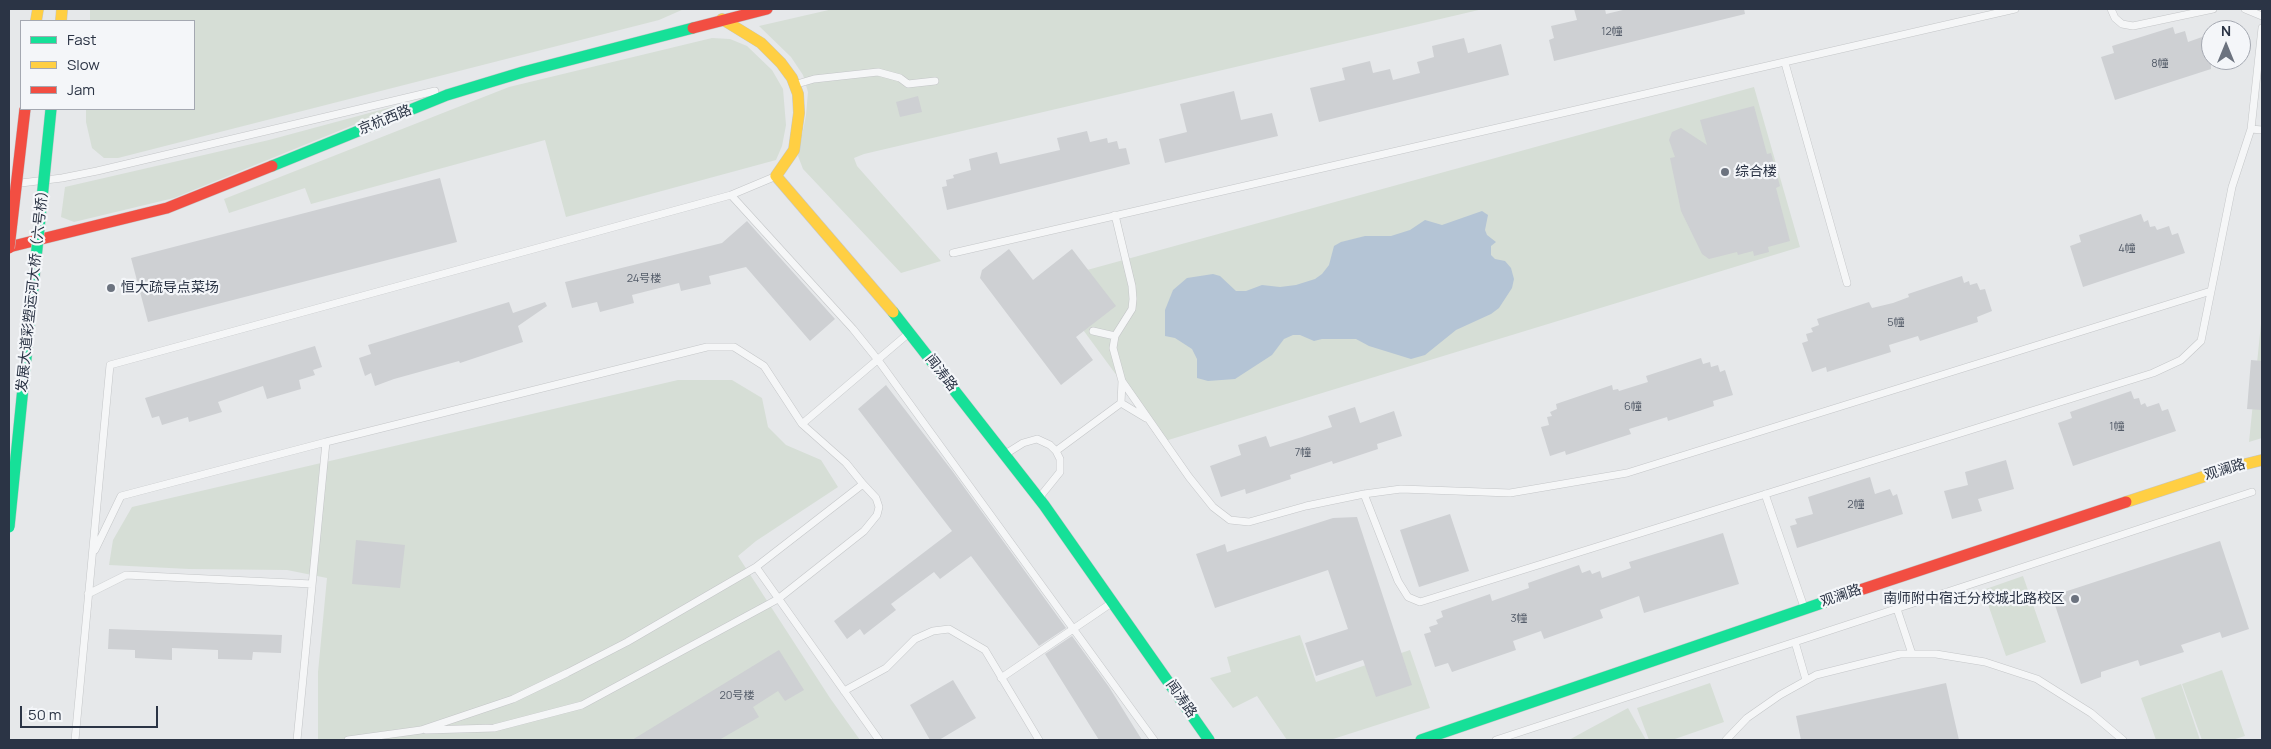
<!DOCTYPE html>
<html>
<head>
<meta charset="utf-8">
<style>
  body { margin:0 }
  #map { position:relative; width:2271px; height:749px; overflow:hidden; background:#e6e8ea; font-family:Manrope,sans-serif }
  canvas { display:block }
  .frame { position:absolute; inset:0; border:10px solid #2b3445; pointer-events:none }
  .legend { position:absolute; left:20px; top:20px; width:175px; height:90px; box-sizing:border-box; background:#f4f6f9; border:1px solid #a4a8b1; margin:0; padding:6px 9px; list-style:none; font-size:15px; color:#2b3445 }
  .legend li { display:flex; align-items:center; gap:10px; height:25px }
  .legend b { width:25px; border:1px solid #a4a8b1 }
  .north { position:absolute; left:2201px; top:20px; width:50px; height:50px; box-sizing:border-box; background:#f4f6f9; border:1px solid #a4a8b1; border-radius:50%; rotate:0deg; font-size:14px; font-weight:700; line-height:20px; text-align:center; color:#2b3445 }
  .north::after { content:''; display:block; margin:auto; width:18px; height:22px; background:#6c737f; clip-path:polygon(50% 0,100% 100%,50% 72%,0 100%) }
  .scale { position:absolute; left:20px; top:706px; width:138px; height:22px; box-sizing:border-box; border:2px solid #2b3445; border-top:0; padding-left:6px; font-size:15px; line-height:18px; white-space:nowrap; color:#2b3445; -webkit-text-stroke:4px #f4f6f9; paint-order:stroke }
</style>
</head>
<body>
<div id="map">
<canvas width="2271" height="749"></canvas>
<div class="frame"></div>
<ul class="legend">
<li><b style="height:6px;background:#16e098"></b>Fast</li>
<li><b style="height:6px;background:#ffcf43"></b>Slow</li>
<li><b style="height:6px;background:#f24e42"></b>Jam</li>
</ul>
<div class="north">N</div>
<div class="scale">50 m</div>
</div>
<script>
const c = document.querySelector('canvas').getContext('2d');
c.lineJoin = 'round';
function fill(path, color) {
  c.fillStyle = color;
  c.fill(path, 'evenodd');
}
function poly(rows) {
  const path = new Path2D();
  for (const r of rows) {
    path.moveTo(r[0], r[1]);
    for (let i = 2; i < r.length; i += 2) path.lineTo(r[i], r[i + 1]);
  }
  return path;
}
function trace(path, color, width, dash) {
  c.strokeStyle = color;
  c.lineWidth = width;
  c.lineCap = dash ? 'butt' : 'round';
  c.setLineDash(dash || []);
  c.stroke(path);
}
function drawText(font, color, halo, rows, align = 'center') {
  c.font = font + ' Manrope,"Noto Sans SC",sans-serif';
  c.lineWidth = 4.5;
  c.setLineDash([]);
  c.textBaseline = 'middle';
  c.strokeStyle = halo;
  c.fillStyle = color;
  for (const [text, x, y, turn = 0] of rows) {
    c.save();
    c.translate(x, y);
    c.rotate((+turn || 0) * Math.PI / 180);
    c.textAlign = isNaN(turn) ? turn : align;
    if (halo) c.strokeText(text, 0, 0);
    c.fillText(text, 0, 0);
    c.restore();
  }
}
const green = poly([
  [90,9,684,9,659,20,118,158,104,158,92,148,86,122,86,109,194,109,194,21,90,21],
  [833,9,1483,9,864,154,854,158,857,166,941,261,901,273,803,169,798,156,806,115,808,92,803,75,791,57,759,26],
  [712,38,730,39,747,46,772,70,783,89,786,125,782,146,776,160,566,217,545,140,311,204,305,188,229,213,224,199,509,87],
  [1754,87,1800,247,1165,441,1047,281],
  [410,102,174,198,74,222,61,217,65,187,269,140],
  [2262,314,2262,438,2249,442],
  [678,380,732,380,762,398,768,427,786,445,821,460,838,487,756,541,738,556,830,698,860,740,318,740,318,672,327,578,287,570,189,569,109,565,113,540,132,507],
  [2023,576,2046,642,2006,656,1983,590],
  [1300,635,1316,682,1410,650,1430,708,1330,740,1287,740,1257,696,1233,708,1210,678,1231,672,1227,657],
  [2222,670,2245,736,2232,740,2202,740,2182,684],
  [1710,683,1724,722,1672,740,1649,740,1637,708],
  [2181,684,2200,740,2156,740,2141,698],
  [1628,708,1646,740,1569,740,1587,730]
]);
const water = poly([
  [1482,211,1488,215,1485,230,1487,235,1496,242,1491,246,1491,255,1495,259,1505,261,1511,268,1514,279,1512,288,1499,308,1491,314,1456,330,1425,355,1411,359,1369,346,1356,339,1322,339,1314,341,1300,335,1293,335,1284,339,1272,355,1235,379,1208,381,1197,378,1197,359,1192,349,1175,338,1165,336,1165,310,1173,290,1187,278,1213,274,1220,276,1236,291,1246,291,1262,285,1280,287,1296,285,1315,279,1322,274,1329,265,1334,246,1341,242,1365,236,1391,236,1410,230,1425,220,1442,225]
]);
const building = poly([
  [1574,9,1605,9,1606,14,1627,9,1744,9,1745,14,1554,61,1549,40,1554,38,1551,26,1577,20],
  [2173,27,2175,34,2185,31,2188,42,2202,37,2205,44,2211,42,2211,69,2115,100,2101,57,2114,53,2112,46],
  [1464,38,1468,53,1501,44,1509,75,1319,122,1310,88,1345,80,1342,68,1370,61,1373,73,1390,69,1393,80,1420,73,1417,62,1434,57,1432,46],
  [1234,91,1241,120,1272,113,1278,136,1165,163,1159,139,1187,132,1180,104],
  [918,96,922,112,900,117,896,102],
  [1754,106,1767,154,1771,153,1780,186,1776,188,1790,241,1768,247,1769,252,1754,256,1753,251,1738,255,1737,252,1709,259,1702,254,1681,211,1670,158,1675,157,1669,140,1672,132,1681,128,1707,145,1700,120],
  [1087,131,1090,142,1107,138,1108,143,1117,141,1119,149,1126,148,1130,164,947,210,942,187,947,186,946,180,954,178,953,175,971,170,969,159,997,152,1000,164,1060,150,1057,138],
  [440,178,457,242,148,322,131,258],
  [2141,214,2144,222,2148,220,2150,227,2155,226,2157,230,2169,226,2172,235,2178,233,2185,253,2083,287,2070,246,2081,242,2079,235],
  [747,221,835,319,810,341,746,267,709,276,711,284,681,291,679,283,632,295,634,303,600,312,597,302,572,308,565,282,722,243],
  [1009,249,1033,280,1072,249,1116,306,1076,337,1093,360,1061,385,980,278,982,270],
  [1962,276,1964,283,1969,281,1970,285,1977,283,1980,290,1985,289,1992,311,1977,317,1978,322,1920,341,1918,336,1889,345,1891,352,1827,372,1826,367,1812,372,1802,343,1808,341,1806,334,1813,332,1811,328,1819,325,1817,319,1869,302,1872,308,1893,303,1909,297,1908,294],
  [509,302,513,313,545,302,547,306,518,326,523,342,460,363,459,361,394,379,375,386,371,373,365,376,359,358,371,354,368,345],
  [315,346,322,367,313,370,315,375,299,380,301,389,267,399,263,386,218,402,222,412,189,422,188,417,162,425,159,416,152,418,145,398],
  [1701,358,1703,364,1710,362,1711,367,1718,365,1720,372,1725,370,1733,395,1713,401,1714,406,1668,421,1667,417,1629,429,1631,434,1566,455,1565,451,1550,456,1541,427,1549,425,1547,417,1552,416,1550,412,1557,409,1556,404,1612,385,1613,390,1618,389,1619,391,1648,382,1646,376],
  [2251,360,2262,361,2262,410,2247,409],
  [886,385,953,472,1066,628,1039,646,971,556,940,579,934,572,891,604,896,610,864,635,860,629,847,639,834,621,952,531,858,409],
  [2131,391,2134,399,2139,398,2141,405,2145,403,2147,407,2159,403,2162,411,2168,409,2176,431,2073,466,2058,423,2072,418,2070,412],
  [1355,407,1360,423,1394,411,1402,436,1377,444,1378,449,1333,464,1332,461,1290,475,1291,479,1246,494,1245,489,1221,497,1210,466,1241,455,1238,445,1266,436,1270,447,1302,437,1332,427,1328,416],
  [2006,460,2014,489,1978,499,1982,511,1952,519,1944,491,1968,485,1965,472],
  [1870,477,1875,494,1890,489,1893,496,1897,494,1903,514,1797,548,1790,526,1797,524,1795,519,1813,514,1808,497],
  [1450,514,1469,571,1419,587,1400,530],
  [1357,517,1412,685,1376,697,1363,660,1316,676,1305,643,1348,629,1328,570,1215,608,1196,554,1225,544,1227,552,1333,518],
  [1723,533,1739,584,1644,613,1639,596,1600,610,1603,618,1544,639,1541,631,1513,641,1516,650,1452,672,1448,663,1435,667,1424,634,1431,632,1429,627,1438,624,1436,620,1443,617,1441,611,1490,594,1492,601,1529,588,1528,583,1579,565,1582,573,1590,570,1592,574,1600,571,1602,578,1631,568,1629,562],
  [356,540,405,545,400,588,352,584],
  [2220,541,2249,629,2222,638,2220,632,2181,645,2184,652,2140,666,2138,660,2101,672,2101,677,2081,684,2052,596],
  [109,629,282,635,281,653,253,652,252,660,218,659,218,650,172,648,172,660,135,658,135,650,108,649],
  [1072,636,1109,687,1142,740,1099,740,1045,654],
  [779,650,804,690,785,701,778,691,753,707,759,717,719,740,632,740],
  [953,680,976,718,939,740,930,740,910,705],
  [1946,683,1959,740,1801,740,1796,716]
]);
const lane = poly([
  [2111,9,2115,18,2122,24,2133,26,2213,9],
  [2245,9,2262,16],
  [2262,28,2251,129,2262,130],
  [1785,63,1847,283],
  [797,84,814,79,878,72,900,78,908,84,935,81],
  [21,183,62,178,97,171,435,91],
  [731,195,853,329,878,360,1154,740],
  [1115,215,1132,286,1133,299,1132,309,1115,336,1113,348,1122,381,1121,403],
  [953,253,2015,9],
  [1093,331,1115,336],
  [1122,381,1189,477,1213,507,1230,520,1249,522,1306,506,1364,494,1401,489,1510,493,1627,473,2211,291],
  [1121,403,1146,418],
  [802,424,909,333],
  [1056,451,1121,403],
  [1007,453,1023,443,1037,439,1050,445,1056,451,1060,459,1060,472,1039,498],
  [1364,494,1398,581,1408,597,1420,602,2153,373,2181,360,2201,341,2232,187,2251,129],
  [1765,494,1804,607],
  [95,550,121,496,326,442],
  [756,567,879,740],
  [88,594,126,575,312,584],
  [1897,609,1912,654],
  [1795,642,1806,680],
  [1001,678,1110,604],
  [844,691,886,668,915,639,933,631,949,629,985,650,1039,740],
  [426,730,494,728,582,705,778,599,864,531,877,515,879,507,876,498,863,484],
  [75,740,110,365,731,195,774,177],
  [297,740,326,442,707,347,734,347,764,366,802,424,846,463,863,484,756,567,627,642,567,673,513,699,421,730,348,740],
  [1496,740,2252,492],
  [1726,740,1747,718,1780,695,1816,675,1900,654,1936,654,1985,662,2037,679,2091,713,2123,740]
]);
const fast = poly([
  [272,166,447,95,523,72,693,28],
  [893,312,1044,505,1209,740],
  [1421,740,1857,591]
]);
const slow = poly([
  [722,19,761,43,781,63,792,78,798,94,799,113,794,150,776,176,893,312],
  [36,21,38,9],
  [61,21,62,9],
  [2126,502,2230,468,2262,460]
]);
const jam = poly([
  [693,28,767,9],
  [9,247,167,208,272,166],
  [1857,591,2126,502]
]);
const fastBridge = poly([
  [9,527,51,109]
]);
const jamBridge = poly([
  [9,248,25,109]
]);
const markers = [
  [1725,172,5,"#6c737f"],
  [111,288,5,"#6c737f"],
  [2075,599,5,"#6c737f"]
];
const numberNames = [
  ["12幢",1612,32],
  ["8幢",2160,64],
  ["4幢",2127,249],
  ["24号楼",644,279],
  ["5幢",1896,323],
  ["6幢",1633,407],
  ["1幢",2117,427],
  ["7幢",1303,453],
  ["2幢",1856,505],
  ["3幢",1519,619],
  ["20号楼",737,696]
];
const streetNames = [
  ["京杭西路",385,120,-22],
  ["发展大道彩塑运河大桥（六号桥）",33,288,-84],
  ["闻涛路",941,373,52],
  ["观澜路",2225,470,-17],
  ["观澜路",1841,596,-19],
  ["闻涛路",1181,699,55]
];
const poiNames = [
  ["综合楼",1735,172],
  ["恒大疏导点菜场",121,288],
  ["南师附中宿迁分校城北路校区",2065,599,"right"]
];
fill(green, '#d6ded6');
fill(water, '#b4c4d5');
fill(building, '#ced0d3');
trace(lane, '#c4c6c8', 8);
trace(fast, '#c4c6c8', 12);
trace(slow, '#c4c6c8', 12);
trace(jam, '#c4c6c8', 12);
trace(lane, '#f5f6f7', 7);
trace(fast, '#16e098', 11);
trace(slow, '#ffcf43', 11);
trace(jam, '#f24e42', 11);
trace(fastBridge, '#c2c5c8', 12, []);
trace(jamBridge, '#c2c5c8', 12, []);
trace(fastBridge, '#16e098', 11);
trace(jamBridge, '#f24e42', 11);
for (const [x, y, r, color] of markers) {
  const dot = new Path2D();
  dot.arc(x, y, r, 0, 2 * Math.PI);
  c.fillStyle = color;
  c.fill(dot);
  trace(dot, '#f4f6f9', 2);
}
drawText('11px', '#545c69', null, numberNames);
drawText('14px', '#2b3445', '#f4f6f9', streetNames);
drawText('14px', '#2b3445', '#f4f6f9', poiNames, 'left');
</script>
</body>
</html>
